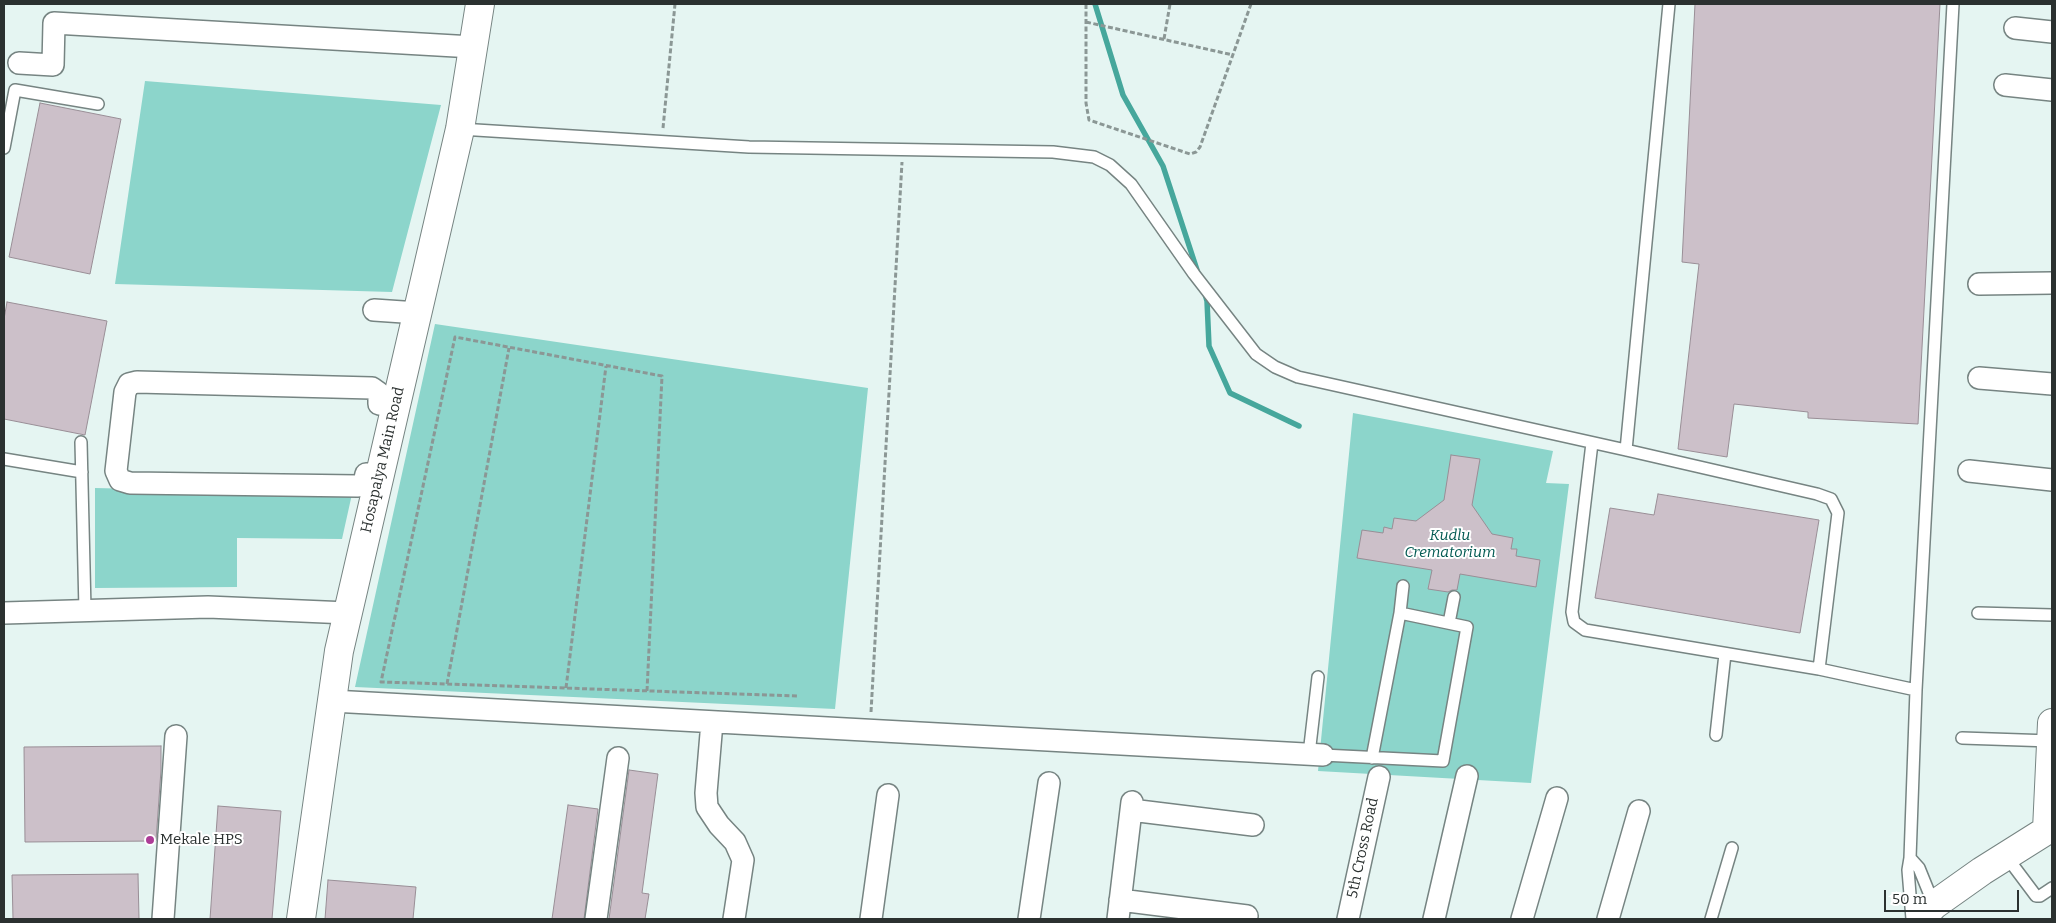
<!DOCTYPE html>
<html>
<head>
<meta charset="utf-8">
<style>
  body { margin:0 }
  #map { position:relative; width:2056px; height:923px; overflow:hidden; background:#e5f5f2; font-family:Bitter,serif }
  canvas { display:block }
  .frame { position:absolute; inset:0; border:5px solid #2b3130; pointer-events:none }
  .scale { position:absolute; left:1884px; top:890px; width:135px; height:22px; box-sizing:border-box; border:2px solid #2b3130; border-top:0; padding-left:6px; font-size:15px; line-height:18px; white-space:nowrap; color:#2b3130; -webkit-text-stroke:4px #fff; paint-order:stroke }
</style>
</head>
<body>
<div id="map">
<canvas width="2056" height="923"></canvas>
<div class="frame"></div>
<div class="scale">50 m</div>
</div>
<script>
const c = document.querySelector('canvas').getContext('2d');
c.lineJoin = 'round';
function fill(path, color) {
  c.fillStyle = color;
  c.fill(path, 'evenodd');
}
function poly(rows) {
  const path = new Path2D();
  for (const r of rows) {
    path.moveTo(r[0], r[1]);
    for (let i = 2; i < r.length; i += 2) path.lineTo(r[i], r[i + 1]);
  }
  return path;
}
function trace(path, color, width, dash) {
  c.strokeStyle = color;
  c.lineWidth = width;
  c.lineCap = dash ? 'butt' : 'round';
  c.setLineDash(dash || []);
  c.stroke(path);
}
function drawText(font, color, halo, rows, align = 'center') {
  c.font = font + ' Bitter,serif';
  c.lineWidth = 4;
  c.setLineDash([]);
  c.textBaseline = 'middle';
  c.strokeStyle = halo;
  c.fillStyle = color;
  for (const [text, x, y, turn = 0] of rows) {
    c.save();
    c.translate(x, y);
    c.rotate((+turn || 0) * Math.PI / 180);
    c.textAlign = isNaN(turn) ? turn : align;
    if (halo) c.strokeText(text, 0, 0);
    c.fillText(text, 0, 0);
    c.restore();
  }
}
const green = poly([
  [145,81,441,105,392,292,115,284],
  [435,324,868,388,835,709,355,687],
  [1353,413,1553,451,1546,483,1569,484,1531,783,1318,771],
  [95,488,352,494,342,539,237,538,237,587,95,588]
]);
const stream = poly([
  [1095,4,1123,95,1163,166,1198,273],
  [1205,294,1207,301,1209,346,1230,393,1299,426]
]);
const building = poly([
  [1695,4,1940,4,1918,424,1808,418,1808,412,1734,404,1727,457,1678,449,1699,264,1682,262,1695,4],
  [40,103,121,119,90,274,9,257,40,103],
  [7,302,107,321,85,435,4,419,4,319,7,302],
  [1451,455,1480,459,1472,505,1492,534,1513,538,1511,549,1517,549,1516,556,1540,560,1536,587,1460,574,1457,590,1452,590,1448,592,1428,589,1432,570,1357,558,1362,530,1383,533,1384,527,1392,529,1394,518,1416,521,1444,500,1451,455],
  [1658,494,1819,520,1800,633,1595,598,1610,508,1654,515,1658,494],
  [161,746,161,770,156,841,25,842,24,747,161,746],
  [629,770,658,774,642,893,649,894,645,919,609,919,629,770],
  [568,805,598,809,584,919,552,919,568,805],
  [218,806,281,811,272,919,210,919,218,806],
  [138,874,139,919,13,919,12,875,138,874],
  [328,880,416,887,413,919,325,919,328,880]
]);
const path = poly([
  [1086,4,1086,103,1089,120,1190,154,1196,152,1200,147,1251,4],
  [1086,22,1233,55],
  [1164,39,1170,4],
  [663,128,675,4],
  [447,684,509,348],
  [566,688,606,366],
  [647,691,662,376,455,337,381,682,447,684,797,696],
  [871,712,902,162]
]);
const lane = poly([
  [460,129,749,147,1053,152,1094,157,1110,165,1131,184,1194,274,1256,354,1275,367,1298,377,1626,450,1817,494,1831,499,1838,513,1819,669],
  [4,148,15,90,98,104],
  [81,442,85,610],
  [1592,443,1572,612,1574,622,1585,630,1819,669,1916,690],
  [1626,450,1669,4],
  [4,459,82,472],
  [1400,613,1403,586],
  [1978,613,2052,615],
  [1449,623,1454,597],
  [1716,735,1725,654],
  [1962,738,2051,741],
  [1309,754,1318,677],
  [1323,755,1443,761,1467,627,1400,613,1372,758],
  [2006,856,2036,896,2040,896,2052,888],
  [1910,858,1919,868,1934,905],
  [1711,919,1732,848],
  [1912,919,1908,870,1910,858,1916,690,1953,4]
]);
const street = poly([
  [2015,28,2052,32],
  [19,63,53,65,54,23,473,47],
  [2005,85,2052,90],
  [1979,284,2052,283],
  [374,310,418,313],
  [1979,378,2052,384],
  [1969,471,2052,480],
  [380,474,366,474,364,483,358,486,130,483,120,480,116,471,125,392,129,384,137,382,372,388,379,393,379,404,396,407],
  [4,613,208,607,348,613],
  [332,701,1323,755],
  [712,722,706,793,707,807,719,825,735,842,743,860,734,919],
  [1131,810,1253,825],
  [1120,900,1247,916],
  [163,919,176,736],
  [596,919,618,758],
  [871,919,888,795],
  [1029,919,1049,783],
  [1118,919,1132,802],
  [1348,919,1379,777],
  [1434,919,1467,776],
  [1522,919,1557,798],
  [1608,919,1639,811]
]);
const secondary = poly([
  [2047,830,2052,723],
  [301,919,339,651,460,129,480,4],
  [1921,919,1934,905,1982,871,2052,827]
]);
const markers = [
  [150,840,5,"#ad3c97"]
];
const streetNames = [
  ["Hosapalya Main Road",383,460,-77],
  ["5th Cross Road",1363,848,-78]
];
const parkNames = [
  ["Kudlu",1450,536],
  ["Crematorium",1450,553]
];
const poiNames = [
  ["Mekale HPS",160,840]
];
fill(green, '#8cd5cb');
trace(stream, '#46a79c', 5.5);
fill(building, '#ccc0c9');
trace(building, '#998e96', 1);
trace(lane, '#768482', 14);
trace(street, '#768482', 24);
trace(secondary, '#768482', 30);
trace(path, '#8b9795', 3, [5, 2.5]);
trace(lane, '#fff', 11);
trace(street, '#fff', 21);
trace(secondary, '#fff', 28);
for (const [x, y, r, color] of markers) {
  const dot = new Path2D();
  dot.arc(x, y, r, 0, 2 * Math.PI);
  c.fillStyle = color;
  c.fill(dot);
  trace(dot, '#fff', 2);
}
drawText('15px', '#2b3130', '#fff', streetNames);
drawText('italic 15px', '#025a52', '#fff', parkNames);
drawText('15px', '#2b3130', '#fff', poiNames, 'left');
</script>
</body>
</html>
